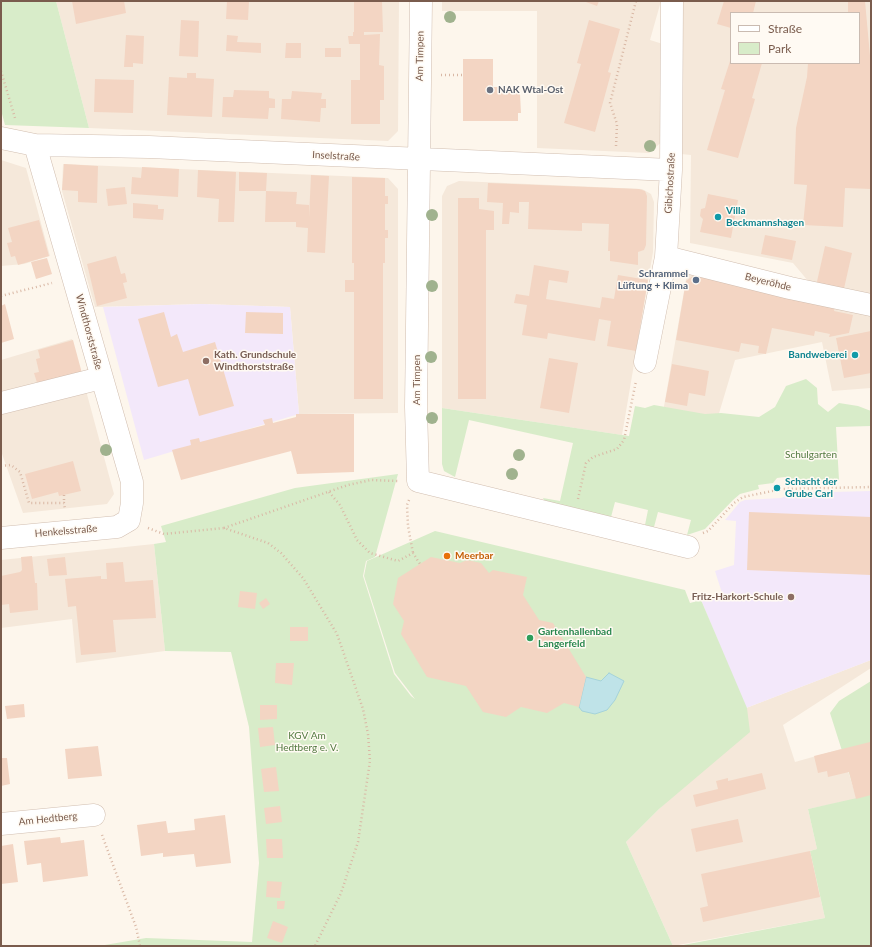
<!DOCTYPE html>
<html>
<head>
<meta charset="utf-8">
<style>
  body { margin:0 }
  #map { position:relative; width:872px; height:947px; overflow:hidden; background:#fdf6ec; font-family:Lato,sans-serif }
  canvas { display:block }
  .frame { position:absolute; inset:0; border:2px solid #7a5c4d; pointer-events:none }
  .legend { position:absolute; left:730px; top:12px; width:130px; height:52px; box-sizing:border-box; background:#fffaf3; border:1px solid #cabbb1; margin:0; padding:5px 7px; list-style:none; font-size:12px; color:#7a5c4d }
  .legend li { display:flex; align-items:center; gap:8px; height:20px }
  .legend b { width:20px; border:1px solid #cabbb1 }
</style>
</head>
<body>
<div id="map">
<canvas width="872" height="947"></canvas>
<div class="frame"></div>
<ul class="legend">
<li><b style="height:5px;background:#fff"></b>Straße</li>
<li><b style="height:11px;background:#d8ecc9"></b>Park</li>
</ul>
</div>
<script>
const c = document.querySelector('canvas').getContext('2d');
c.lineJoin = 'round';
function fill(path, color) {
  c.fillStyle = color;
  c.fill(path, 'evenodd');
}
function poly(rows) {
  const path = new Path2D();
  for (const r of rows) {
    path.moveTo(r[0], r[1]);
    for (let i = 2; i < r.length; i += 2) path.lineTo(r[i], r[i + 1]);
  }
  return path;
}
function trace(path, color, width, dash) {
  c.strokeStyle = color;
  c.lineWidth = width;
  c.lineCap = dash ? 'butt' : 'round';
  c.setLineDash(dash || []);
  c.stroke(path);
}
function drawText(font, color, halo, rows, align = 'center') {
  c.font = font + ' Lato,sans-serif';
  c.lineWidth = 3;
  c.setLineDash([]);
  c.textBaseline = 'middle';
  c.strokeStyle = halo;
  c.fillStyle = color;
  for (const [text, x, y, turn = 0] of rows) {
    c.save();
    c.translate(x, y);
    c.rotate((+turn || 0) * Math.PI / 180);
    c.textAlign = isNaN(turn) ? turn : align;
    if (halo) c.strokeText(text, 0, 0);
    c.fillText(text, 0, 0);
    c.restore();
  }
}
const residential = poly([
  [56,1,399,1,398,131,388,141,89,128],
  [442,1,661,1,650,40,666,45,665,139,649,153,537,148,537,11,442,11],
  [683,1,871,1,871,302,814,288,793,263,690,243,691,155,681,154],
  [731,13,859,13,859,63,731,63],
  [1,160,26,168,50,256,24,264,1,266],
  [63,164,388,178,398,189,398,413,299,414,290,307,202,304,95,307,62,191],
  [459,181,642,189,651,194,654,202,653,252,622,435,442,408,442,196,447,186],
  [687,274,871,310,871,388,832,391,822,342,735,360,717,420,663,412],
  [72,339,114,494,107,504,23,513,1,451,1,360],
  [154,544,165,651,76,663,72,619,1,628,1,560],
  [871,660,871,668,783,725,795,762,841,749,857,799,808,809,817,849,810,851,825,918,673,946,626,842,659,809,746,708]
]);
const education = poly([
  [202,304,290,307,299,414,144,460,103,307],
  [871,491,871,660,746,708,701,600,722,593,715,571,734,565,736,521,725,520,740,502,745,500,781,498,793,493]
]);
const green = poly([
  [1,1,56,1,89,128,5,125,1,110],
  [806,379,817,388,818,404,828,412,839,403,858,406,871,411,871,426,836,427,839,480,791,483,785,477,777,478,773,483,758,485,759,489,740,494,733,500,705,529,687,535,691,520,658,512,654,527,645,525,648,510,615,502,611,517,545,502,543,498,560,501,573,443,469,420,455,477,444,471,442,464,442,408,629,436,635,406,645,408,654,405,705,414,721,413,759,417,775,407,786,386],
  [398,474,375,557,366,561,363,576,394,674,411,696,415,699,395,673,364,576,367,561,435,531,685,590,690,603,701,600,747,708,750,732,659,809,626,842,673,946,99,946,146,938,252,942,259,863,249,727,231,652,165,651,154,544,166,542,161,526,295,488],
  [871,681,871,946,678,946,825,918,810,851,817,849,808,809,857,798,830,713,839,701]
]);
const water = poly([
  [609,673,624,681,615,700,607,710,595,714,582,711,579,707,586,677,601,681,609,673]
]);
const building = poly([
  [72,1,124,1,126,13,76,24],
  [227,1,249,1,248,20,226,19],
  [354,1,382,1,383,32,364,32,364,35,380,34,379,65,384,66,384,100,380,100,380,124,351,124,351,80,360,80,360,44,349,44,348,36,353,36,353,32,354,32],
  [583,1,599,1,597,6],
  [724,1,756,1,753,13,731,13,731,28,717,24],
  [848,1,865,1,871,67,871,189,845,188,843,227,803,225,807,185,794,184,796,128,807,77,808,63,859,63,859,13,848,13],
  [181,20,199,21,198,57,179,56],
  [589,20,620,29,608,72,611,73,595,132,564,123,581,64,577,63],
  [126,35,144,36,143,64,133,63,133,67,124,67],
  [227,35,238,36,237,42,261,43,261,53,226,51],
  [286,43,301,43,301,58,285,58],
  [325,48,341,48,341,57,325,57],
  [731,58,731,63,762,63,752,98,755,99,738,158,707,150,725,90,721,89],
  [463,59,493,59,493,87,518,87,518,94,520,94,521,113,518,113,518,121,463,121],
  [187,73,196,73,196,78,214,79,212,117,167,115,169,77,187,78],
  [95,79,134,80,133,113,94,112],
  [234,90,269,91,269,98,275,99,275,108,269,108,268,119,222,117,223,97,233,97],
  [292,91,322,93,321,99,326,99,326,108,321,108,320,122,281,119,282,99,291,99],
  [64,164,98,166,97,203,78,202,78,191,62,190],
  [142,167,179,169,178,197,131,194,132,177,141,178],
  [198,170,236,172,234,222,218,222,219,199,197,197],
  [239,172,267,173,266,191,239,191],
  [311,175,329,176,325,253,307,252,308,228,296,227,296,222,265,222,266,191,297,192,296,204,309,205,309,217],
  [352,177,385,178,385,196,388,196,388,204,385,204,385,230,388,230,388,238,385,238,385,263,383,263,383,399,354,399,354,292,345,292,345,280,354,280,354,263,352,263],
  [488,183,639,189,645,191,647,196,646,245,644,250,638,252,638,265,610,261,610,251,608,251,609,224,582,223,582,231,528,229,529,202,519,202,519,213,510,212,509,224,502,224,503,203,487,202],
  [125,187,127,204,108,206,106,189],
  [708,194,738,200,731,238,700,232,703,219,700,216,701,209,705,208],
  [458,198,479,198,479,209,494,211,494,230,486,230,486,399,458,399],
  [133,203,158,205,158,209,164,209,163,220,133,218],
  [39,220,49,256,18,265,15,256,11,257,7,243,12,242,8,228],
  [765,235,796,241,792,260,761,254],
  [825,246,852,253,843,293,816,286],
  [116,256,121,274,125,273,127,282,123,283,127,298,97,306,87,264],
  [47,258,52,274,36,279,31,262],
  [534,265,569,271,567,283,549,280,546,299,600,308,602,297,614,299,618,275,648,280,636,351,607,346,611,321,599,319,595,341,548,333,547,339,522,335,527,305,514,303,516,294,529,296],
  [694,275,836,304,834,311,853,315,849,333,829,337,830,334,815,331,814,336,772,328,766,354,758,353,759,346,741,343,739,352,676,340,686,281],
  [5,304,14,339,1,343,1,306],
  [164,312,171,337,177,334,183,352,215,342,234,406,199,416,188,379,158,387,138,319],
  [246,312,283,313,283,334,245,333],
  [871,331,871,373,844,378,836,338],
  [73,340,83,377,39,389,34,373,39,372,36,359,40,358,38,350],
  [549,358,578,363,569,413,540,408],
  [672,364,709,371,705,396,689,393,687,406,665,402],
  [296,414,354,414,354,472,297,474,291,451,181,480,172,450,191,445,190,440,199,438,200,442,265,425,263,420,272,418,273,423,296,417],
  [73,461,81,491,59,496,58,492,32,499,25,474],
  [749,512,871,517,871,575,747,570],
  [32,556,35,583,37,583,38,610,10,613,9,604,1,605,1,576,20,572,22,570,21,557],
  [65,557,67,575,49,576,47,559],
  [431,557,460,563,467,560,481,563,489,573,493,570,527,577,523,595,539,620,553,623,586,677,579,707,564,703,547,713,521,707,506,717,483,712,466,686,427,677,401,634,404,621,393,604,398,578],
  [123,562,125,582,153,580,156,618,113,620,116,652,81,655,76,606,68,607,65,579,101,576,101,579,107,579,106,563],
  [240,591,257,593,255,609,238,607],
  [266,598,270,604,263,609,259,603],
  [290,627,308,627,308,641,290,641],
  [276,663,294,663,292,685,275,683],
  [24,704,25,717,7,719,5,706],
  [260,705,277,705,277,719,260,720],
  [273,727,275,745,260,747,258,728],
  [870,742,871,795,856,799,849,772,828,777,827,771,818,773,814,756],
  [98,746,102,776,68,779,65,749],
  [1,758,7,758,10,784,1,786],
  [276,767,279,791,264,792,261,769],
  [762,773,766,789,696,807,693,795,718,789,716,781,728,778,728,781],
  [280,806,282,822,266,824,264,808],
  [225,815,231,863,196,867,194,854,163,857,163,853,141,856,137,825,166,821,168,833,195,830,194,819],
  [738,819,743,842,696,852,691,829],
  [60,837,61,843,84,840,88,876,43,882,41,863,27,865,24,841],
  [266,839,282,839,283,858,267,858],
  [13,844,18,882,1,884,1,846],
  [810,851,820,897,703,922,700,908,708,906,701,874],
  [267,881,282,882,280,898,266,897],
  [277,901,285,901,284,909,277,909],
  [273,921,288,927,282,943,267,938]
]);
const path = poly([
  [1,71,15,118],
  [441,75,463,75],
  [616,146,617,124,610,103,636,1],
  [1,296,52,283],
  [1,466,11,465,20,472,29,503,64,503,65,510],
  [329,492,340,505,357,540,370,553,398,561,413,553,420,564],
  [64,495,64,503],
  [578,499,586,463,593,457,617,449,624,440,636,381],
  [409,500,407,505,408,526,413,553],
  [148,528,164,534,224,528,268,543,281,553,303,578,337,634,363,709,368,734,370,761,358,842,341,893,315,946],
  [224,528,348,485,371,480,398,481],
  [703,533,708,531,734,503,743,497,782,489,871,487],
  [102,835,136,927,140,946]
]);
const minor = poly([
  [421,1,416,407,418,481,688,547],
  [1,138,35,145,149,147,671,170],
  [666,257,790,288,871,305],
  [645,362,666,257,671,170,672,1],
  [1,403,101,378],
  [1,538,117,527,129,520,132,503,132,482,35,145],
  [1,824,94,815]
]);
const trees = [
  [450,17],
  [650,146],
  [432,215],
  [432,286],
  [431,357],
  [432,418],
  [106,450],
  [519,455],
  [512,474]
];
const markers = [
  [490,90,4,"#6b7280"],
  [718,217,4,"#0f9aa8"],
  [696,280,4,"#5c6f8a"],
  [855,355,4,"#0f9aa8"],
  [206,361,4,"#8d6e63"],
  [777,488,4,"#0f9aa8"],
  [447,556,4,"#e8710a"],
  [791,597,4,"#8d6e63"],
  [530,638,4,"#2e9e5b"]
];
const streetNames = [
  ["Am Timpen",420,56,-89],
  ["Inselstraße",336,156,3],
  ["Gibichostraße",670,183,-87],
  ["Beyeröhde",768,282,14],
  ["Windthorststraße",89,332,75],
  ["Am Timpen",417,380,-90],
  ["Henkelsstraße",66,531,-5],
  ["Am Hedtberg",48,819,-6]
];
const worshipNames = [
  ["NAK Wtal-Ost",498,90]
];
const cultureNames = [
  ["Villa",726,211],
  ["Beckmannshagen",726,223],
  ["Bandweberei",847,355,"right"],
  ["Schacht der",785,482],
  ["Grube Carl",785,494]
];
const serviceNames = [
  ["Schrammel",688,274],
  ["Lüftung + Klima",688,286]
];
const educationNames = [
  ["Kath. Grundschule",214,355],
  ["Windthorststraße",214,367],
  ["Fritz-Harkort-Schule",783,597,"right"]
];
const parkNames = [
  ["Schulgarten",811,455],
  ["KGV Am",307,736],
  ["Hedtberg e. V.",307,748]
];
const foodNames = [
  ["Meerbar",455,556]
];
const leisureNames = [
  ["Gartenhallenbad",538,632],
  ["Langerfeld",538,644]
];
fill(residential, '#f5e8da');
fill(education, '#f3e8fa');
fill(green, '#d8ecc9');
fill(water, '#bfe3e8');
trace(water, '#a5d3da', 1);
fill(building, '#f3d5c3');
trace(minor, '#d1beb0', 23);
trace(path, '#d9b8a5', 2.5, [1, 3]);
trace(minor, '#fff', 22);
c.fillStyle = '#a0b28e';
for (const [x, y] of trees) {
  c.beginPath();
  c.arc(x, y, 6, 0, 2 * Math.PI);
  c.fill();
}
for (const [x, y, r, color] of markers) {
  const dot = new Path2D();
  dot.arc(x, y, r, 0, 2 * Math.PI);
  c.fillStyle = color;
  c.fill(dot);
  trace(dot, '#fffaf3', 1.5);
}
drawText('10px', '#7a5c4d', '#fffaf3', streetNames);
drawText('bold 10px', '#5b616d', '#fffaf3', worshipNames, 'left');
drawText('bold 10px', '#0d838f', '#fffaf3', cultureNames, 'left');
drawText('bold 10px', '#4e5e75', '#fffaf3', serviceNames, 'right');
drawText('bold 10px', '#785e54', '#fffaf3', educationNames, 'left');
drawText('10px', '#537a41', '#fffaf3', parkNames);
drawText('bold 10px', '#c56008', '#fffaf3', foodNames, 'left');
drawText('bold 10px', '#27864d', '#fffaf3', leisureNames, 'left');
</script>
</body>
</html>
